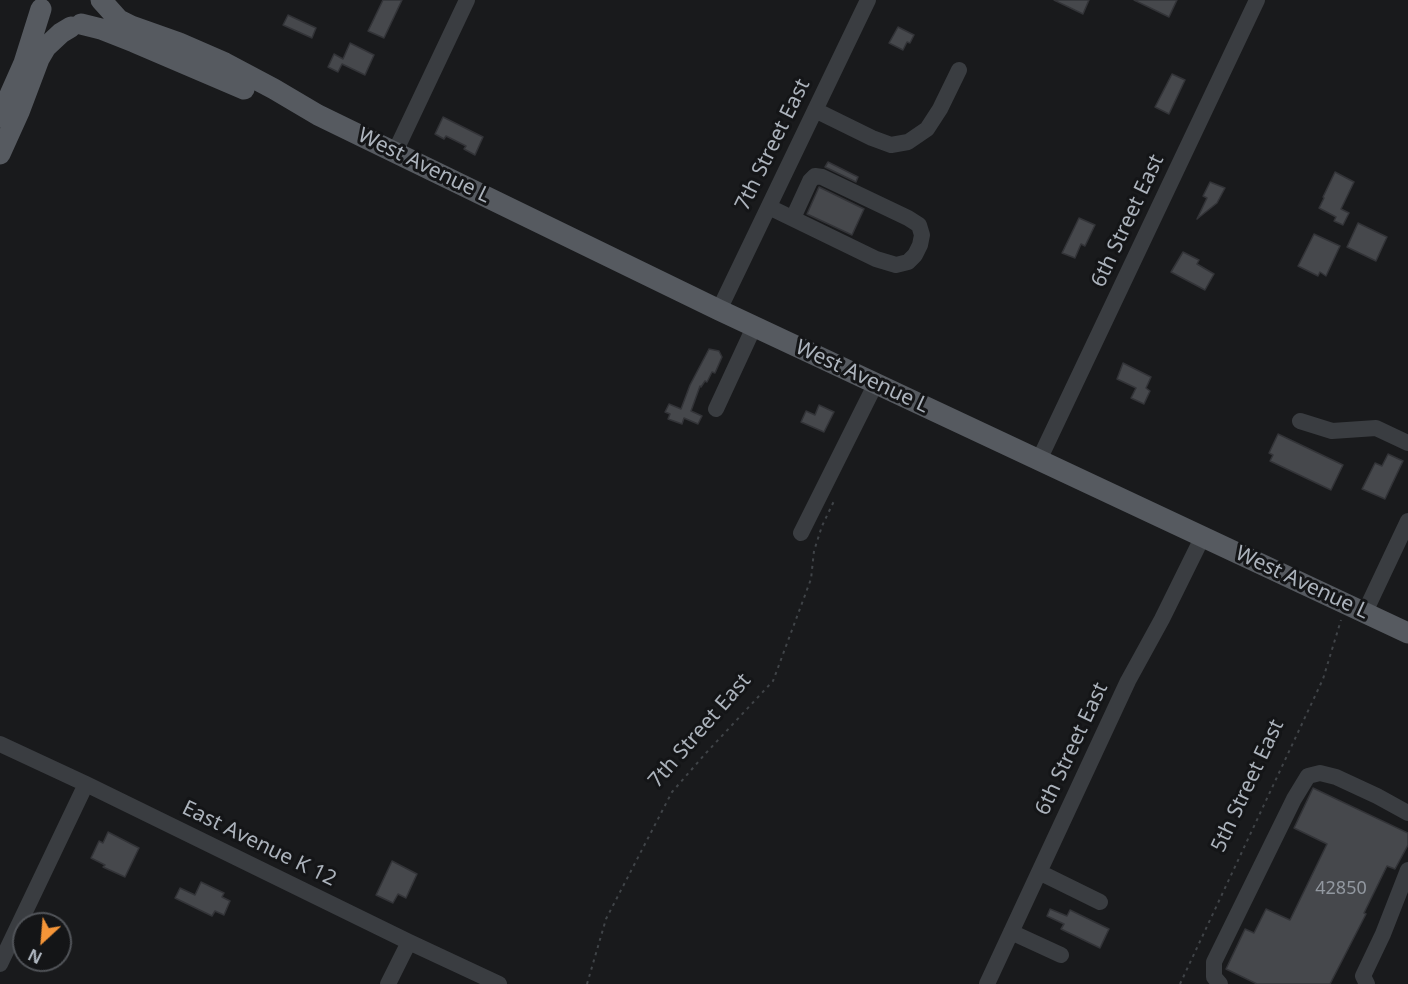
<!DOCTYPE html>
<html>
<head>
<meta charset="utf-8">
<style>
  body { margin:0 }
  #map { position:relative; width:1408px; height:984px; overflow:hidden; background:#191a1c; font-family:"Noto Sans",sans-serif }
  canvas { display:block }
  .north { position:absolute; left:12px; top:912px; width:60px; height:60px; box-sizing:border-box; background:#141517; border:2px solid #515459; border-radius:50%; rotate:206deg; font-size:16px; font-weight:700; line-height:24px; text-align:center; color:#acb3bc }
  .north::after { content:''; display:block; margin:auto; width:21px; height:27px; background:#f59538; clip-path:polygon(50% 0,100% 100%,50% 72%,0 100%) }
</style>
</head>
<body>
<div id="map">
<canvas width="1408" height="984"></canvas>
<div class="north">N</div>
</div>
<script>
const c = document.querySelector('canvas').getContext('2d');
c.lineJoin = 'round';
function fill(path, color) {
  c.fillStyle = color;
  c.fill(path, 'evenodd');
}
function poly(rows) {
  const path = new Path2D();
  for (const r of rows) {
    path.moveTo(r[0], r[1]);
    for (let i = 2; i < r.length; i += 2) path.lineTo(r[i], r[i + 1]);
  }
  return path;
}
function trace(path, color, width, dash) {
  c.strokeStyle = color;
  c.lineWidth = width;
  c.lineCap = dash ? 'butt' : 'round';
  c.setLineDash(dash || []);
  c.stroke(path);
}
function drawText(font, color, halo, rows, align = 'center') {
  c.font = font + ' "Noto Sans",sans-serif';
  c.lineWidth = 6;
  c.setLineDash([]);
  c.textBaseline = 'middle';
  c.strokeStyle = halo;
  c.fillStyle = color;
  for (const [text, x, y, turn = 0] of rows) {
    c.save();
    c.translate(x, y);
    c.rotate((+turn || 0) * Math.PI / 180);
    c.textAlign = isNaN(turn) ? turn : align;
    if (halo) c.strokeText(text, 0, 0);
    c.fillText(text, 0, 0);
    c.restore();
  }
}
const building = poly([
  [383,0,402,0,384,38,368,31,383,0],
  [1054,0,1089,0,1083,14,1054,0],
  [1134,0,1177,0,1169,17,1134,0],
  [288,15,316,28,312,38,283,25,288,15],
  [898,27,914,35,910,43,907,42,903,50,889,43,898,27],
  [350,43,374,55,365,75,342,64,338,72,328,67,334,54,343,59,350,43],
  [1172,74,1185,80,1169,114,1155,107,1172,74],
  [443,117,483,137,475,155,464,149,466,146,446,136,444,139,435,134,443,117],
  [828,162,858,177,856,182,825,167,828,162],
  [1335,172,1354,182,1341,209,1349,213,1343,225,1334,221,1336,217,1319,208,1324,198,1323,197,1335,172],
  [1210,182,1225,188,1217,203,1197,219,1207,198,1203,196,1210,182],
  [819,187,864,209,852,235,807,214,819,187],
  [1079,218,1095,225,1085,246,1081,244,1075,258,1062,253,1079,218],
  [1358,223,1387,237,1376,261,1347,247,1358,223],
  [1314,234,1340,246,1326,276,1320,272,1318,276,1298,266,1314,234],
  [1183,252,1199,260,1197,264,1214,274,1205,290,1171,272,1183,252],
  [709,349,719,351,722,357,715,373,712,372,707,382,705,381,701,387,700,386,691,411,702,416,698,424,684,418,682,424,668,419,670,414,665,412,669,404,681,409,690,385,709,349],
  [1123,363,1151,377,1146,388,1150,391,1144,404,1131,398,1136,388,1117,379,1123,363],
  [819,405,834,412,824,432,801,422,806,411,815,415,819,405],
  [1278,434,1343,465,1331,490,1270,461,1273,455,1269,453,1278,434],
  [1388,454,1403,461,1385,499,1362,489,1375,463,1382,466,1388,454],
  [1313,788,1408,833,1408,845,1395,869,1387,866,1364,913,1366,914,1330,984,1257,984,1226,969,1245,929,1254,933,1266,909,1290,920,1327,844,1294,828,1313,788],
  [108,832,139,848,125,877,103,867,105,865,91,858,99,841,103,843,108,832],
  [392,861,417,874,406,898,398,894,393,903,376,895,392,861],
  [201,882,224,893,222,897,230,901,224,915,215,911,212,916,175,898,180,888,195,895,201,882],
  [1050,909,1067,916,1070,910,1109,929,1100,948,1061,929,1064,924,1047,916,1050,909]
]);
const path = poly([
  [587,984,606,919,672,792,706,753,773,681,811,579,814,551,822,526,834,501],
  [1180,984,1323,679,1341,620]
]);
const minor = poly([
  [815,110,872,138,891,145,908,142,927,129,940,109,959,70],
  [395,152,467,0],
  [769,207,876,259,896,265,908,262,915,255,920,245,922,235,919,225,908,218,822,177,815,176,810,181,793,218],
  [719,310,868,0],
  [716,409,754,327],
  [1300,421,1332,431,1376,428,1408,443],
  [1039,460,1257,0],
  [801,533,876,383],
  [1365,612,1408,521],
  [0,744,86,784,409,942,499,984],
  [1039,872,1100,902],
  [1011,932,1061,955],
  [0,964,86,784],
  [388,984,409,942],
  [987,984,1128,681,1162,619,1203,536],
  [1220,984,1214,977,1214,962,1294,799,1308,776,1320,773,1336,777,1377,796,1408,813],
  [1367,984,1363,976,1383,934,1408,870]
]);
const major = poly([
  [101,0,119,20,131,26,179,43,225,63,274,89,318,115,719,310,1408,633],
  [81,24,101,29,134,42,244,89],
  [0,117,24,63,41,9],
  [0,154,19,112,39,59,46,47,61,33,71,27]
]);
const numberNames = [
  ["42850",1341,889]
];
const streetNames = [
  ["7th Street East",773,145,-64],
  ["West Avenue L",424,166,26],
  ["6th Street East",1128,221,-65],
  ["West Avenue L",862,377,25],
  ["West Avenue L",1302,583,25],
  ["7th Street East",700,731,-49],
  ["6th Street East",1072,749,-65],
  ["5th Street East",1248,786,-65],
  ["East Avenue K 12",259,844,26]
];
fill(building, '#46484c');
trace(building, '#333438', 1.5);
trace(path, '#404448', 2, [3, 4.5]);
trace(minor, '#3a3d41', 16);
trace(major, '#565a60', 21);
drawText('18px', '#9298a0', null, numberNames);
drawText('21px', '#acb3bc', '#141517', streetNames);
</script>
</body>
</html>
